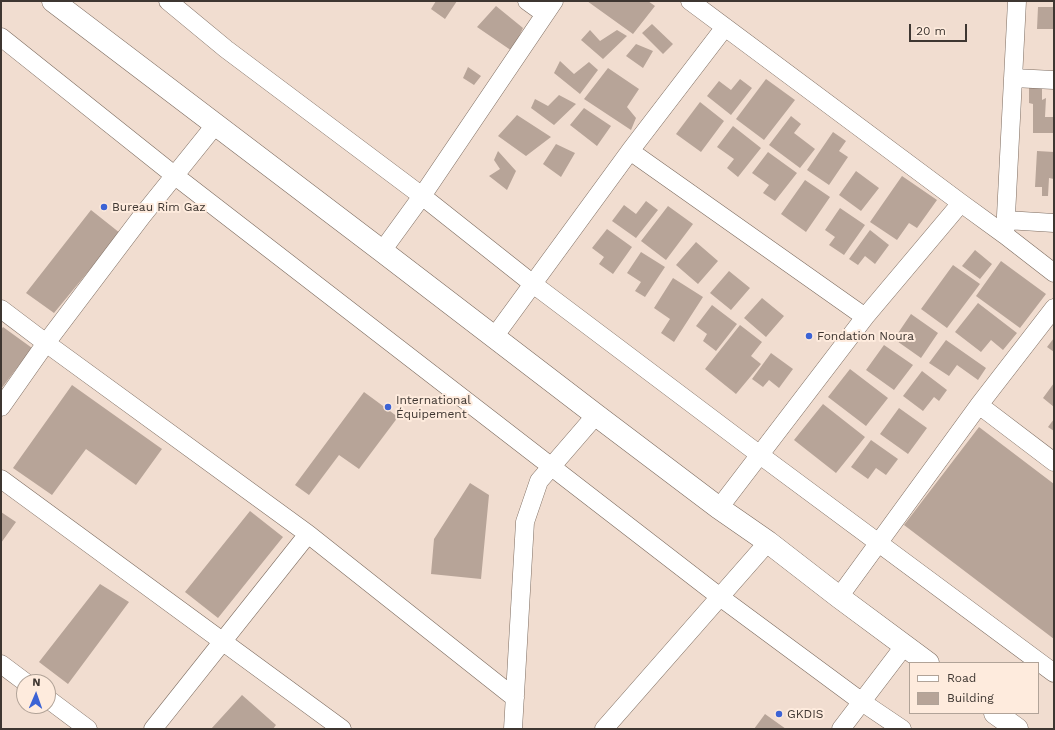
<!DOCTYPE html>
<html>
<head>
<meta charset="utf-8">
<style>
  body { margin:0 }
  #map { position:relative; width:1055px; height:730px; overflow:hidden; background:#f1ddd0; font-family:"Work Sans",sans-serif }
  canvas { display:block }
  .frame { position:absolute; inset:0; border:2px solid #3e3631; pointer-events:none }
  .legend { position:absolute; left:909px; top:662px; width:130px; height:52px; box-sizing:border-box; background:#feebdd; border:1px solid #b1a398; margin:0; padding:5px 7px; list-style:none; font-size:12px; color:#3e3631 }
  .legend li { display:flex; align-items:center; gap:8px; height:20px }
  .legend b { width:20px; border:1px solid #b1a398 }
  .north { position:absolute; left:16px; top:674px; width:40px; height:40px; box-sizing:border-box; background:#feebdd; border:1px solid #b1a398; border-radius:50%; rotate:2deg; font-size:11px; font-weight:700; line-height:16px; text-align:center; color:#3e3631 }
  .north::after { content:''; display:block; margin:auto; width:14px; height:18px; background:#3c63d5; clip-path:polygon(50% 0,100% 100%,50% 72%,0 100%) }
  .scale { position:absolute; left:909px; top:24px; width:58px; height:18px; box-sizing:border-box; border:2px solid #3e3631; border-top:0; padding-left:5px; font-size:12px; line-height:14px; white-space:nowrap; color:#3e3631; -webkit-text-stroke:3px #feebdd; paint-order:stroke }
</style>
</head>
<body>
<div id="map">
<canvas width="1055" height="730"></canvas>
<div class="frame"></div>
<ul class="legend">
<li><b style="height:5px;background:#fff"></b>Road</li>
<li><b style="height:11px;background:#b7a498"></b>Building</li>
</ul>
<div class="north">N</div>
<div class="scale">20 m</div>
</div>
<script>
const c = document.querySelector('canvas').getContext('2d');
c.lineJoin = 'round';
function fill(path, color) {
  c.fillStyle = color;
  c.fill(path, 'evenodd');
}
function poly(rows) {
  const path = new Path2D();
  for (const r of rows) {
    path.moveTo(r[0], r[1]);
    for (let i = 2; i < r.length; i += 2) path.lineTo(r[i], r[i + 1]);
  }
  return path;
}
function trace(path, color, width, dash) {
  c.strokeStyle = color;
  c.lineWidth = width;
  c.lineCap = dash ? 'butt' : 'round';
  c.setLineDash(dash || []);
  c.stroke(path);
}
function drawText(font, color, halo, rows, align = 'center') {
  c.font = font + ' "Work Sans",sans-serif';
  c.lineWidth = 4;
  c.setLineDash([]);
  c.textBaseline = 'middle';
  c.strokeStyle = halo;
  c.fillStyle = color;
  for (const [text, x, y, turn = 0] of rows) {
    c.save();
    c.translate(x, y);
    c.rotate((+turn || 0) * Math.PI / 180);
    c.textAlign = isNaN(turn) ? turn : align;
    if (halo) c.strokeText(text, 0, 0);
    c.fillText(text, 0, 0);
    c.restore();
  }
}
const building = poly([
  [436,1,457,1,445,19,431,9],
  [587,1,648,1,655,6,633,34],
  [496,6,523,28,512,51,477,27],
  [1038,7,1054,7,1054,29,1037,29],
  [652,24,673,44,663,54,642,33],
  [590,30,600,41,617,30,627,36,603,59,581,40],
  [636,44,653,51,643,68,626,56],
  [560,61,574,74,589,62,598,70,580,94,554,73],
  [468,67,481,76,474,85,463,78],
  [608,68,639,89,627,107,636,118,631,130,584,99],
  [740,79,752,88,731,115,707,96,719,81,731,90],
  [766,79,795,100,764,140,736,119],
  [1029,87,1042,87,1042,100,1046,98,1045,117,1054,117,1054,133,1033,133,1033,104,1029,103],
  [559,95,576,104,554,125,531,108,535,99,548,106],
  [700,102,724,121,701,152,676,134],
  [584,108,611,126,597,146,570,125],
  [517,115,551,137,526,156,498,136],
  [791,116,801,124,794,133,815,149,800,168,769,145],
  [733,126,761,148,738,177,727,168,734,159,717,147],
  [833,132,846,141,839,151,848,157,829,185,807,170],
  [556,144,575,153,561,177,543,164],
  [498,151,516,171,507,190,489,176,500,169,494,160],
  [1037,151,1054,152,1054,179,1049,178,1048,196,1042,196,1042,187,1035,187],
  [768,152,797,173,775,201,763,193,769,185,752,173],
  [856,171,879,188,861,211,839,195],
  [902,176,937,200,917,228,909,223,897,240,870,222],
  [805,180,830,197,806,232,781,214],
  [646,201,658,210,636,238,612,221,624,205,636,214],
  [668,206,693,224,666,260,641,241],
  [840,208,865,225,844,255,829,245,835,237,825,230],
  [91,210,120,233,54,313,26,293],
  [607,229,632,247,613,274,599,264,604,257,592,248],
  [870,230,889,245,875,264,865,256,858,265,849,259],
  [696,242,718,261,698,284,676,265],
  [975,250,992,264,980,279,962,266],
  [641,252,665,267,645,297,635,291,641,282,627,273],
  [1001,261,1046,294,1020,328,976,296],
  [953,265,980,284,947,328,921,309],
  [729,271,750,288,731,310,710,293],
  [673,278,703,297,674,342,661,333,670,319,654,308],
  [762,298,784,316,766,337,744,318],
  [978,303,1017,333,1003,350,991,340,981,352,955,332],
  [712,305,737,324,716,351,703,341,707,334,696,326],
  [911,314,938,333,921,358,894,339],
  [740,325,762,342,751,356,761,364,736,394,705,369],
  [3,327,32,348,1,389,1,330],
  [1054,338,1054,352,1047,347],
  [946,340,986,368,978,380,957,365,949,376,929,363],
  [884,345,913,365,894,390,866,370],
  [771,353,793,369,779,388,769,380,763,387,752,379],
  [850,369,888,398,866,426,828,397],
  [922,371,947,390,939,401,934,397,923,411,903,396],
  [1054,383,1054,407,1043,398],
  [72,385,162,449,136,485,86,449,52,495,13,468],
  [364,392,398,417,359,469,339,455,309,495,295,485],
  [823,404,865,437,836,473,794,440],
  [899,408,927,428,908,454,880,434],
  [1054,419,1054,431,1048,427],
  [979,427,1054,484,1054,639,904,525],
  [871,440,898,459,886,475,876,468,868,479,851,467],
  [470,483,489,495,481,579,431,574,434,539],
  [250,511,283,537,218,618,185,592],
  [1,512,16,522,1,543],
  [100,584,129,602,68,684,39,662],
  [242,695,276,725,273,729,211,729],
  [765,714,786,729,754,729]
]);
const minor = poly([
  [168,1,226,49,422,196,533,284,760,455,1054,673],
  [527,1,545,14],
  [690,1,961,203,1005,235,1054,273],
  [1,37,174,175,720,597,862,702,902,729],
  [1013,78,1054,80],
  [630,151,865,317],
  [1006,220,1054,223],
  [1005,235,1017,1],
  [382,251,422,196,554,1],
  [1,309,46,343,308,534,515,698],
  [494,337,630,151,725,27],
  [979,405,1054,462],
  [1,407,46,343,142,216,216,124],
  [1,479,342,729],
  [719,508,865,317,961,203],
  [839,597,979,405,1054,308],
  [1,664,25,682],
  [48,699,88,729],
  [153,729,308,534],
  [513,729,525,522,539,481,596,415],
  [604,729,768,542],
  [841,729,905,645]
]);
const secondary = poly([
  [53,1,382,251,596,415,719,508,768,542,839,597,928,663],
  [995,713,1017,729]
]);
const markers = [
  [104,207,4,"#3c63d5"],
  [809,336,4,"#3c63d5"],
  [388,407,4,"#3c63d5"],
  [779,714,4,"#3c63d5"]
];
const poiNames = [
  ["Bureau Rim Gaz",112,207],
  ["Fondation Noura",817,336],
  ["International",396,400],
  ["Équipement",396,414],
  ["GKDIS",787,714]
];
fill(building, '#b7a498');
trace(minor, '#7c6b5f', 19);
trace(secondary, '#7c6b5f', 23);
trace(minor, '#fff', 18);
trace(secondary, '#fff', 22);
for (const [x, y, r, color] of markers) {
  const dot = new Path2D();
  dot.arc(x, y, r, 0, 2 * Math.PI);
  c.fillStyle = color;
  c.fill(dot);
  trace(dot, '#feebdd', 1.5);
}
drawText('12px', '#3e3631', '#feebdd', poiNames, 'left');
</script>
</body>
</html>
